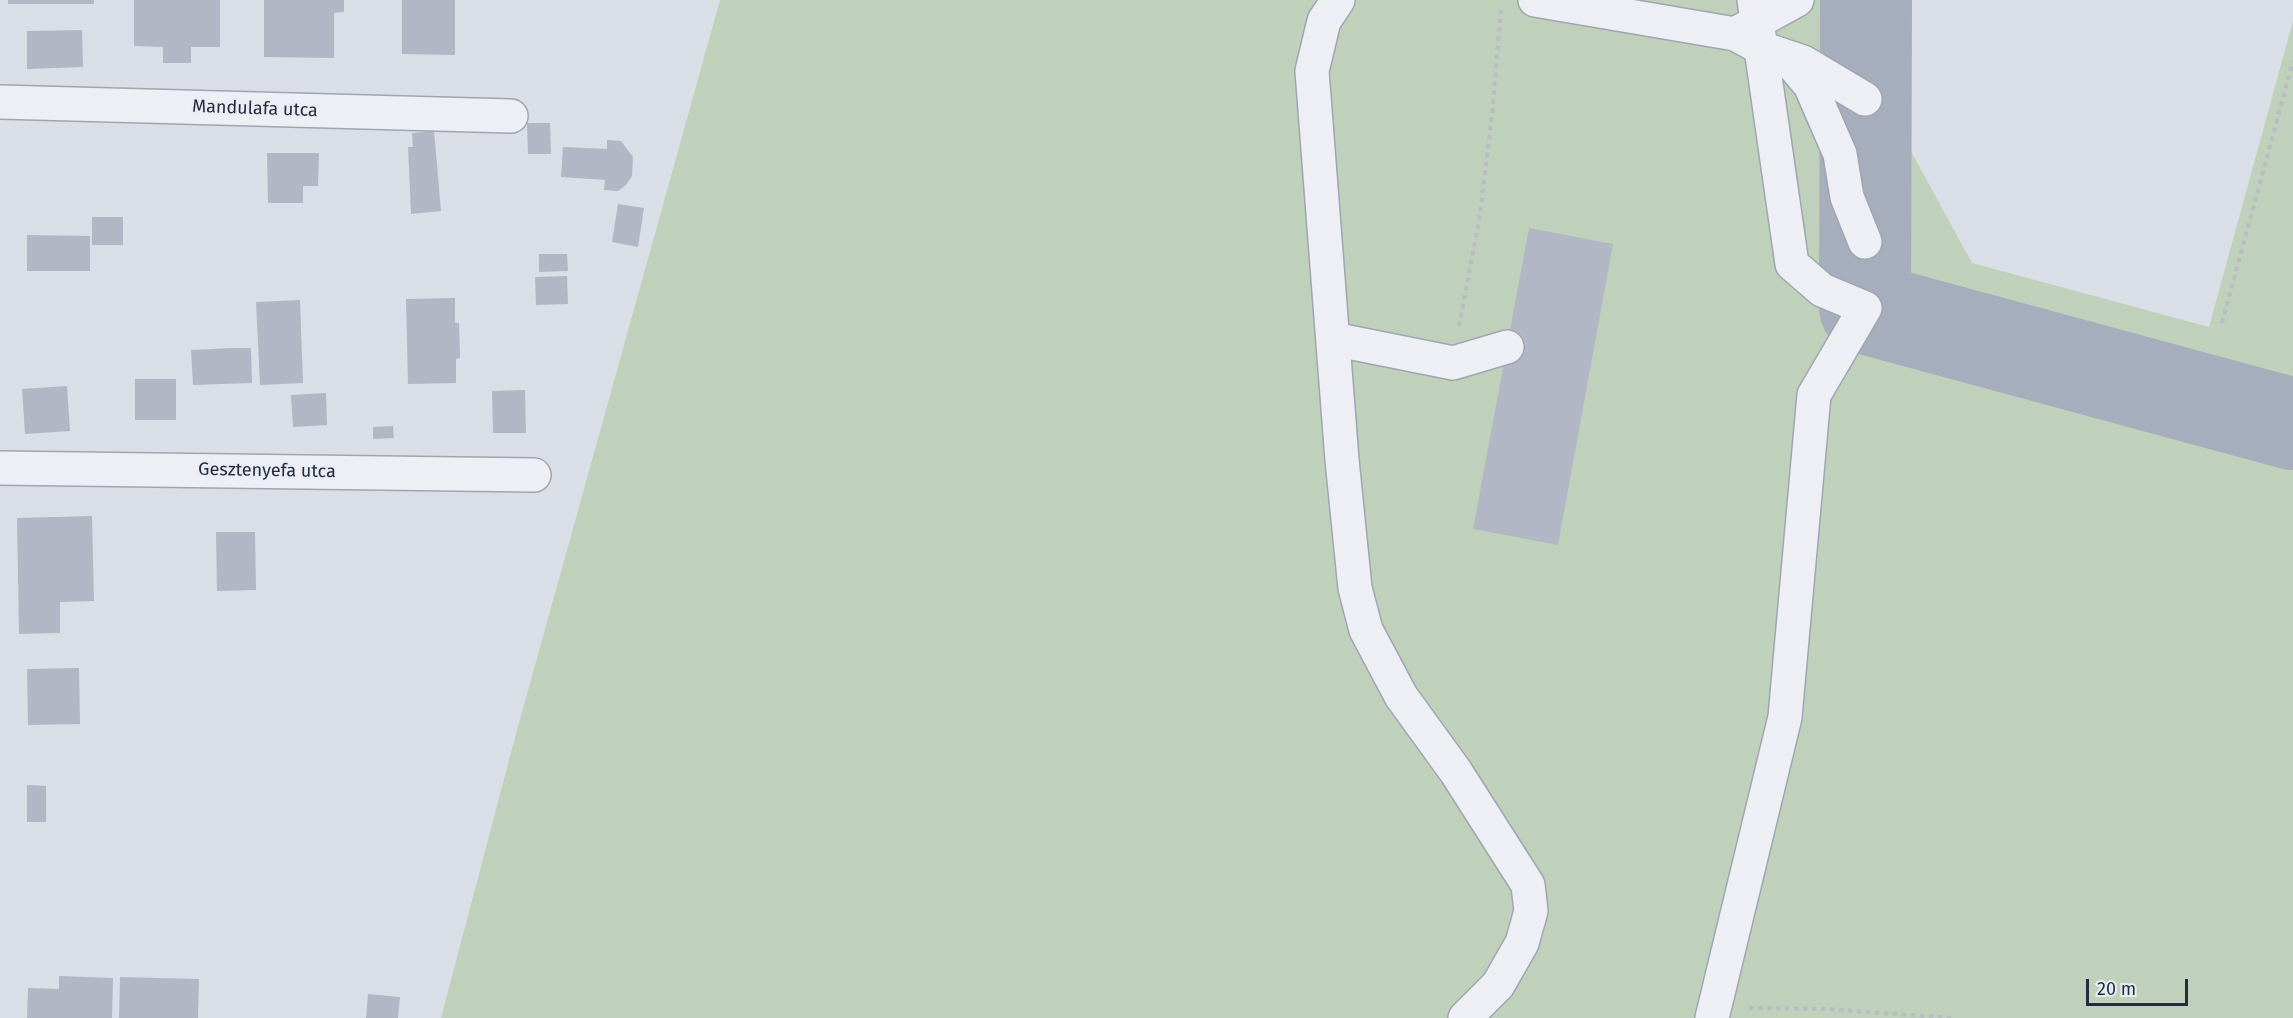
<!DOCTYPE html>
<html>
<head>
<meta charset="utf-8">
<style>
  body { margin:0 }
  #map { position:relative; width:2293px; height:1018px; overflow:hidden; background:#dadee7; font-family:"Fira Sans",sans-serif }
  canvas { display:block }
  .scale { position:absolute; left:2086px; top:979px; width:102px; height:27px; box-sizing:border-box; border:3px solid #232b3d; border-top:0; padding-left:8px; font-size:18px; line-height:21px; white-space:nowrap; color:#232b3d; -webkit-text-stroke:4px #e9edf4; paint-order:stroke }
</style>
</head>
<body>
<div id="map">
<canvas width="2293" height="1018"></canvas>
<div class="scale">20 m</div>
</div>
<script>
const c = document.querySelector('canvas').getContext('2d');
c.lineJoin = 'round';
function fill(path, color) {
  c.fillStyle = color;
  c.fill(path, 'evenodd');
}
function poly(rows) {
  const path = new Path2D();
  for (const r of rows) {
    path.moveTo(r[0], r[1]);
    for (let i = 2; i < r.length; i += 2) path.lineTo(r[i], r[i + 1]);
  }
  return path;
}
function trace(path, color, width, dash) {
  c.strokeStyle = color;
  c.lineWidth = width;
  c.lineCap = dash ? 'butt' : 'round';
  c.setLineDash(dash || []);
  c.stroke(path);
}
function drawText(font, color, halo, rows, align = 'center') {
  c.font = font + ' "Fira Sans",sans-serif';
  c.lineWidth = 4.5;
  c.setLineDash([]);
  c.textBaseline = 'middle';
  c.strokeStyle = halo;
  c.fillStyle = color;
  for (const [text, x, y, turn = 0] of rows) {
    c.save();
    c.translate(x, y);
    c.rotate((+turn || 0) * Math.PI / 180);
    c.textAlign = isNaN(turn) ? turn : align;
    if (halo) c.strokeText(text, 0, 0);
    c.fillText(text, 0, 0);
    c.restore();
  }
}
const green = poly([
  [720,0,1904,0,1907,144,1972,263,2209,327,2293,21,2293,1018,441,1018,517,730]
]);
const taxiway = poly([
  [1866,0,1865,308,2293,424]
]);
const building = poly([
  [8,0,94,0,94,4,8,4],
  [134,0,220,0,220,47,191,47,191,63,163,63,163,47,134,46],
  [264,0,344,0,344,12,334,13,334,58,264,57],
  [402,0,455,0,455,55,402,54],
  [82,30,83,67,27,69,27,31],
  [527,123,550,123,551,154,528,154],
  [434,131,441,211,411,214,408,147,413,147,412,133],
  [607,140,621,141,633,157,632,176,626,185,618,191,604,190,605,180,561,177,563,147,607,149],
  [267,153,319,153,318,186,303,186,303,203,268,203],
  [618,204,644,208,638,247,612,242],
  [92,217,123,217,123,245,92,245],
  [1529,228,1613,244,1558,545,1473,529],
  [27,235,90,236,90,271,27,271],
  [539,254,567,254,568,271,539,272],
  [567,276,568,304,536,305,535,277],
  [455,298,455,323,459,323,460,358,456,359,456,383,408,384,406,299],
  [300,300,303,383,260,385,256,302],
  [232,348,251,348,252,383,193,385,191,350],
  [135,379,176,379,176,420,135,420],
  [67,386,70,431,25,434,22,389],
  [525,390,526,433,493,433,492,391],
  [326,393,327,425,293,427,291,395],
  [393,426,394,438,373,439,373,427],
  [92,516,94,601,60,602,60,633,19,634,17,518],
  [216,532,255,532,256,590,217,591],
  [79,668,80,724,28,725,27,669],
  [27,785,46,786,46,822,27,822],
  [59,976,113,978,112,1018,27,1018,28,988,59,989],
  [120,977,199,979,198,1018,119,1018],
  [368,994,400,997,398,1018,366,1018]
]);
const path = poly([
  [2222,323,2293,61],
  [1459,326,1479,221,1492,115,1501,10],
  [1749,1008,1825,1009,1953,1018]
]);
const minor = poly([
  [1338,0,1324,21,1312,71,1342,460,1355,588,1366,630,1401,696,1456,772,1528,885,1531,911,1522,943,1498,985,1465,1018],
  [1535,0,1735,34],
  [1797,0,1735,34,1761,48,1803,62,1865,99],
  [1787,58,1810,85,1840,154,1847,197,1865,242],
  [0,102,511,116],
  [1333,339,1453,363,1507,347],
  [0,468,534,475],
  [1712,1018,1785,717,1814,395,1865,308,1822,290,1792,264,1754,0]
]);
const streetNames = [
  ["Mandulafa utca",255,109,2],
  ["Gesztenyefa utca",267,471,1]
];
fill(green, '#bfd1bb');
trace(taxiway, '#a6adbc', 92);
fill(building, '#b1b7c4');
trace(minor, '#9fa5b1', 36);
trace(path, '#b8bcc5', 4, [4.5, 4.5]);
trace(minor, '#edeff5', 33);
drawText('18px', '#232b3d', '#e9edf4', streetNames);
</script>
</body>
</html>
